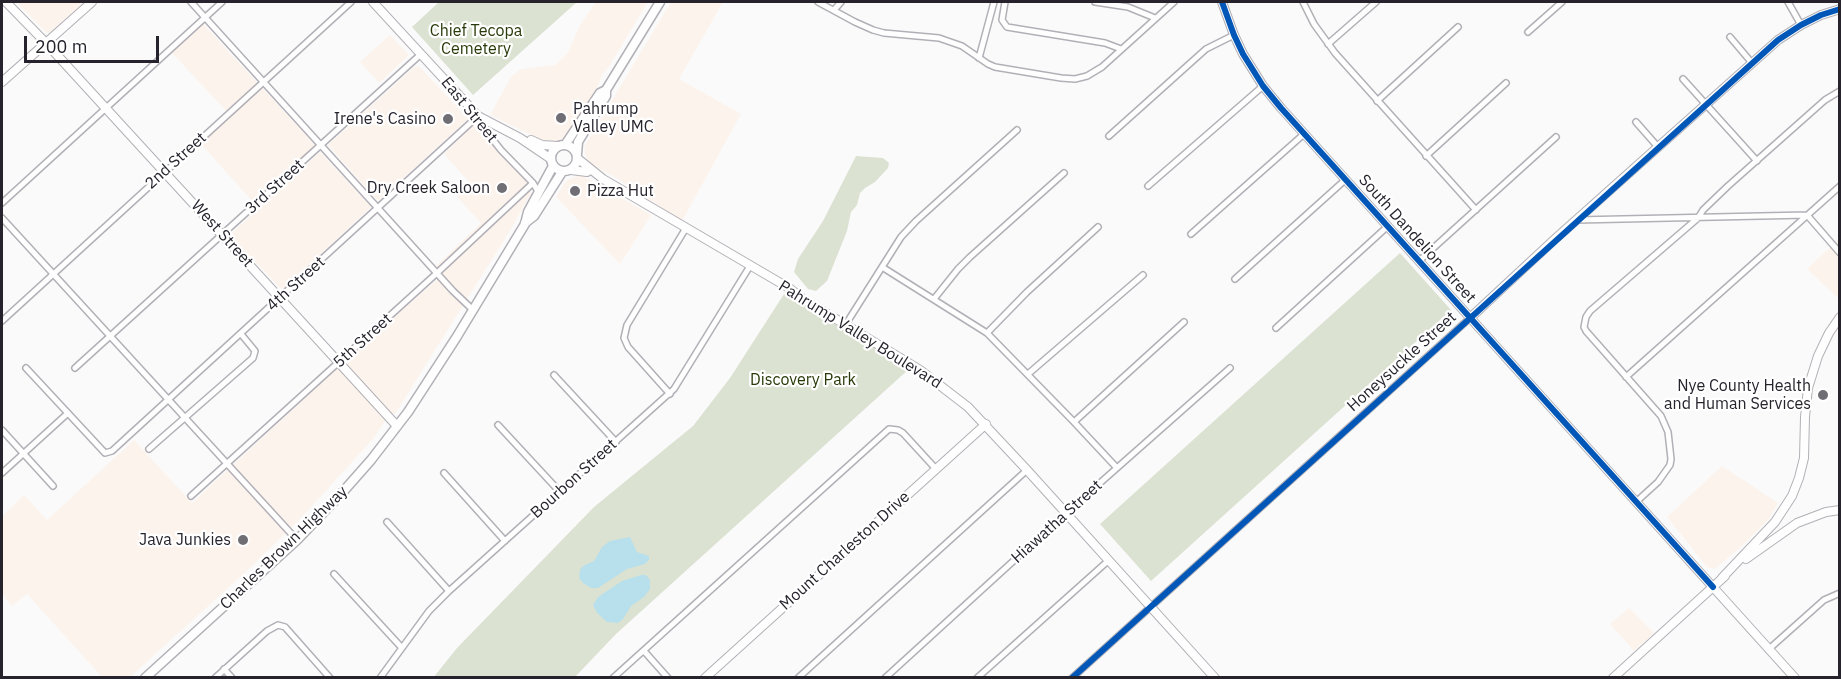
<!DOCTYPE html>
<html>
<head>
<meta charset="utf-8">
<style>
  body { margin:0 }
  #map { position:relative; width:1841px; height:679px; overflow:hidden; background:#fafafa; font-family:"IBM Plex Sans",sans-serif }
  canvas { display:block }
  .frame { position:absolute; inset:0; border:3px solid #26232d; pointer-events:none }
  .scale { position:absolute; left:24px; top:36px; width:135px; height:27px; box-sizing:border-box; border:3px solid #26232d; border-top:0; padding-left:8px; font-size:18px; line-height:21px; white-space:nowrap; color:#26232d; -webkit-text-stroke:4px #fff; paint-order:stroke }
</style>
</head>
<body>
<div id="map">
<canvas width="1841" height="679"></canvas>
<div class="frame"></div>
<div class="scale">200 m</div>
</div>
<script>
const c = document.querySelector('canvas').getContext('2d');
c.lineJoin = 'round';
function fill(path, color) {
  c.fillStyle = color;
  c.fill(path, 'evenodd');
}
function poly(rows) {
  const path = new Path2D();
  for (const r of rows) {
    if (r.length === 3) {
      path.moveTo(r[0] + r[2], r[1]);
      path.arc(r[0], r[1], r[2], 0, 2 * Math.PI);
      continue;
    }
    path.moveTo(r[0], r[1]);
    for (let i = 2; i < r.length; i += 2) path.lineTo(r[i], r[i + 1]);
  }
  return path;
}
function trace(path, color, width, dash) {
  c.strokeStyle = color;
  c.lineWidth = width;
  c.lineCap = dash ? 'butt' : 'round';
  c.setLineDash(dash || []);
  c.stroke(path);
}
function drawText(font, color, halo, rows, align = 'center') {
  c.font = font + ' "IBM Plex Sans",sans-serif';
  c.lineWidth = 4.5;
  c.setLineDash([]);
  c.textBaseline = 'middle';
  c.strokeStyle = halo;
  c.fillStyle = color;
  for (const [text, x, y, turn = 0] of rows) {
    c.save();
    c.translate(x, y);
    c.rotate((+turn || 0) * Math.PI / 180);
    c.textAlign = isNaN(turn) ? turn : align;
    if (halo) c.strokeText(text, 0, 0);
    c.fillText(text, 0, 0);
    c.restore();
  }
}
const commercial = poly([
  [16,2,84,2,48,34],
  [596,2,648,2,610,65,602,75,598,86,564,138,551,142,544,141,490,115,511,77,521,69,555,65,567,54,580,25],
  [671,2,723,2,679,79,741,114,682,221,613,176,590,164,586,157,584,147],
  [203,24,315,145,254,203,200,143,230,115,172,53],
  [390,35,409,55,379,83,360,62],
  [419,66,468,119,378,201,328,145,413,68],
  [473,125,526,181,531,193,511,229,395,414,390,414,373,439,302,517,249,569,130,677,102,677,27,594,12,606,2,594,2,516,24,495,47,520,134,440,192,503,357,350,438,279,431,271,481,223,457,197,471,184,444,154],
  [320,152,371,207,282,290,230,235],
  [577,176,583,176,651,215,620,264,556,197,566,181],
  [1839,239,1839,299,1807,269],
  [1722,466,1778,503,1769,519,1743,545,1715,569,1707,567,1667,517],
  [1629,608,1654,633,1634,651,1610,624]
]);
const green = poly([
  [439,2,577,2,473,95,412,27],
  [856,156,883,158,889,163,888,168,875,182,865,188,860,193,857,205,851,212,847,231,827,281,816,291,808,289,794,272,798,259,823,221],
  [1400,253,1451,310,1151,581,1100,524],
  [784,294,909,369,616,634,575,677,433,678,457,648,594,507,693,426,730,378]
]);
const water = poly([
  [630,537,637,552,649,556,649,560,645,564,627,569,598,588,591,588,583,583,579,578,580,570,583,566,594,561,602,547,610,541],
  [641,575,646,575,650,580,650,589,644,597,631,606,623,619,618,623,607,622,597,613,593,605,598,597,622,581]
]);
const street = poly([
  [191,2,453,291,473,310],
  [818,2,855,22,873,30,884,33,939,38,962,46,988,64,995,67,1061,78,1075,79,1087,76,1102,67,1174,2],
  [1005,2,1002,20,1007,27,1105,43,1121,49],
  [1095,2,1128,7,1155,18],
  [1303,2,1314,24,1335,53,1476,210],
  [1788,2,1801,25],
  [834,10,841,2],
  [1528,32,1562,2],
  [1730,37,1752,63],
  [1328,44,1376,2],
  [979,58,994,2],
  [1683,79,1757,161],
  [1377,101,1458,27],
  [1636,122,1658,147],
  [1109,136,1206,49,1234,35],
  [1426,156,1506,83],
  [1148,186,1263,86],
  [2,203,222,2],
  [2,218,297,540],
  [1577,220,1807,215,1840,253],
  [1191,234,1304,134],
  [1419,261,1556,137],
  [882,267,987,333,1074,422,1117,468],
  [1235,279,1345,180],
  [934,299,958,269,970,257,1064,173],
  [2,321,351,2],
  [846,324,901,237,916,221,1017,130],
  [1276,328,1388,226],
  [987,333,1027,292,1098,227],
  [26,368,105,453,112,451,478,116,482,126,501,150,533,183,539,193],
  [75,368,421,54],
  [1028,374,1143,275],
  [554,375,616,442],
  [1626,377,1840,186],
  [670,394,628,347,624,338,627,325,686,228],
  [1074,422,1184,322],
  [498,425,560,492],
  [2,430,53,486],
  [149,449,253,358,255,351,241,334],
  [2,473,68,413],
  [444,473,505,541],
  [191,496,437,273,533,183],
  [1636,502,1658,482,1670,465,1671,459,1668,432,1661,416,1586,331,1584,327,1586,317,1590,311,1698,218,1703,210,1728,186,1825,100,1840,91],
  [387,522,449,591],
  [334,574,402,648],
  [1769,649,1824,600,1840,593],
  [644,651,668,678],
  [224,669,232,678],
  [215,678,267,631,278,625,285,627,330,678],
  [380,678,429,611,449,591,674,389,750,266],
  [613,678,889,429,898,430,903,433,936,469],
  [798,678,1027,470],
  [885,678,1066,513,1230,368],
  [977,678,1109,560],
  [1072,678,1470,318]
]);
const secondary = poly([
  [6,2,46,43,397,426],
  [373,2,478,116,520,138,551,159],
  [1222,2,1234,35,1243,54,1263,86,1281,108,1795,678],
  [2,82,92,2],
  [531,140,542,145,558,146],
  [577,158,603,179,789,288,803,299,920,370,968,407,1027,470,1215,678],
  [571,170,587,172,590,170],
  [1470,318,1555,239,1778,40,1801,25,1821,15,1840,9],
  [1746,559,1797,523,1826,512,1840,510],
  [1722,578,1775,522,1792,496,1799,478,1804,458,1805,417,1808,388,1818,356,1829,333,1840,317],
  [705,678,986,424],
  [1613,678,1725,576]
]);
const primary = poly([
  [564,158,13],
  [565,145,600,93,606,90],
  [577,154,578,142,606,96,606,90,660,2],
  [525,223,534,216,562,172],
  [145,678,297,540,341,494,371,460,408,412,456,338,525,224,528,212,553,166]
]);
const cycleway = poly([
  [1222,2,1234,35,1243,54,1263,86,1281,108,1713,587],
  [1072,678,1778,40,1801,25,1821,15,1840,9]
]);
const markers = [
  [561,118,6,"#706e75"],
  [448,119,6,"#706e75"],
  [502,188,6,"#706e75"],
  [575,191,6,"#706e75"],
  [1823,395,6,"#706e75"],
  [243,540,6,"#706e75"]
];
const parkNames = [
  ["Chief Tecopa",476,31],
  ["Cemetery",476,49],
  ["Discovery Park",803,380]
];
const poiNames = [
  ["Pahrump",573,109,"left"],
  ["Valley UMC",573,127,"left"],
  ["Irene's Casino",436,119],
  ["Dry Creek Saloon",490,188],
  ["Pizza Hut",587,191,"left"],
  ["Nye County Health",1811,386],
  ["and Human Services",1811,404],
  ["Java Junkies",231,540]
];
const streetNames = [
  ["East Street",469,110,51],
  ["2nd Street",176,161,-42],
  ["3rd Street",275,187,-42],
  ["West Street",222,234,48],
  ["South Dandelion Street",1417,239,48],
  ["4th Street",296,284,-42],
  ["Pahrump Valley Boulevard",860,335,32],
  ["5th Street",363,341,-42],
  ["Honeysuckle Street",1402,362,-42],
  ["Bourbon Street",574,479,-42],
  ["Hiawatha Street",1057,522,-42],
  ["Charles Brown Highway",284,548,-44],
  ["Mount Charleston Drive",845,551,-42]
];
fill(commercial, '#fcf3ec');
fill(green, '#dbe2d2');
fill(water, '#b8e0ec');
trace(street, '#b2b0b6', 8);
trace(secondary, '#b2b0b6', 10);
trace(primary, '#b2b0b6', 11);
trace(street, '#fefefe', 5);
trace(secondary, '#fefefe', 8);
trace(primary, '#fefefe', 8);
trace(cycleway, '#0057b8', 6);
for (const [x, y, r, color] of markers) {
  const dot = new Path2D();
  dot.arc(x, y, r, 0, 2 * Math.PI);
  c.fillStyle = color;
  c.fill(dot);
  trace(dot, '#fff', 2);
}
drawText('16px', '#283a09', '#fff', parkNames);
drawText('16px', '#26232d', '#fff', poiNames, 'right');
drawText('16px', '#26232d', '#fff', streetNames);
</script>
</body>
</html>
